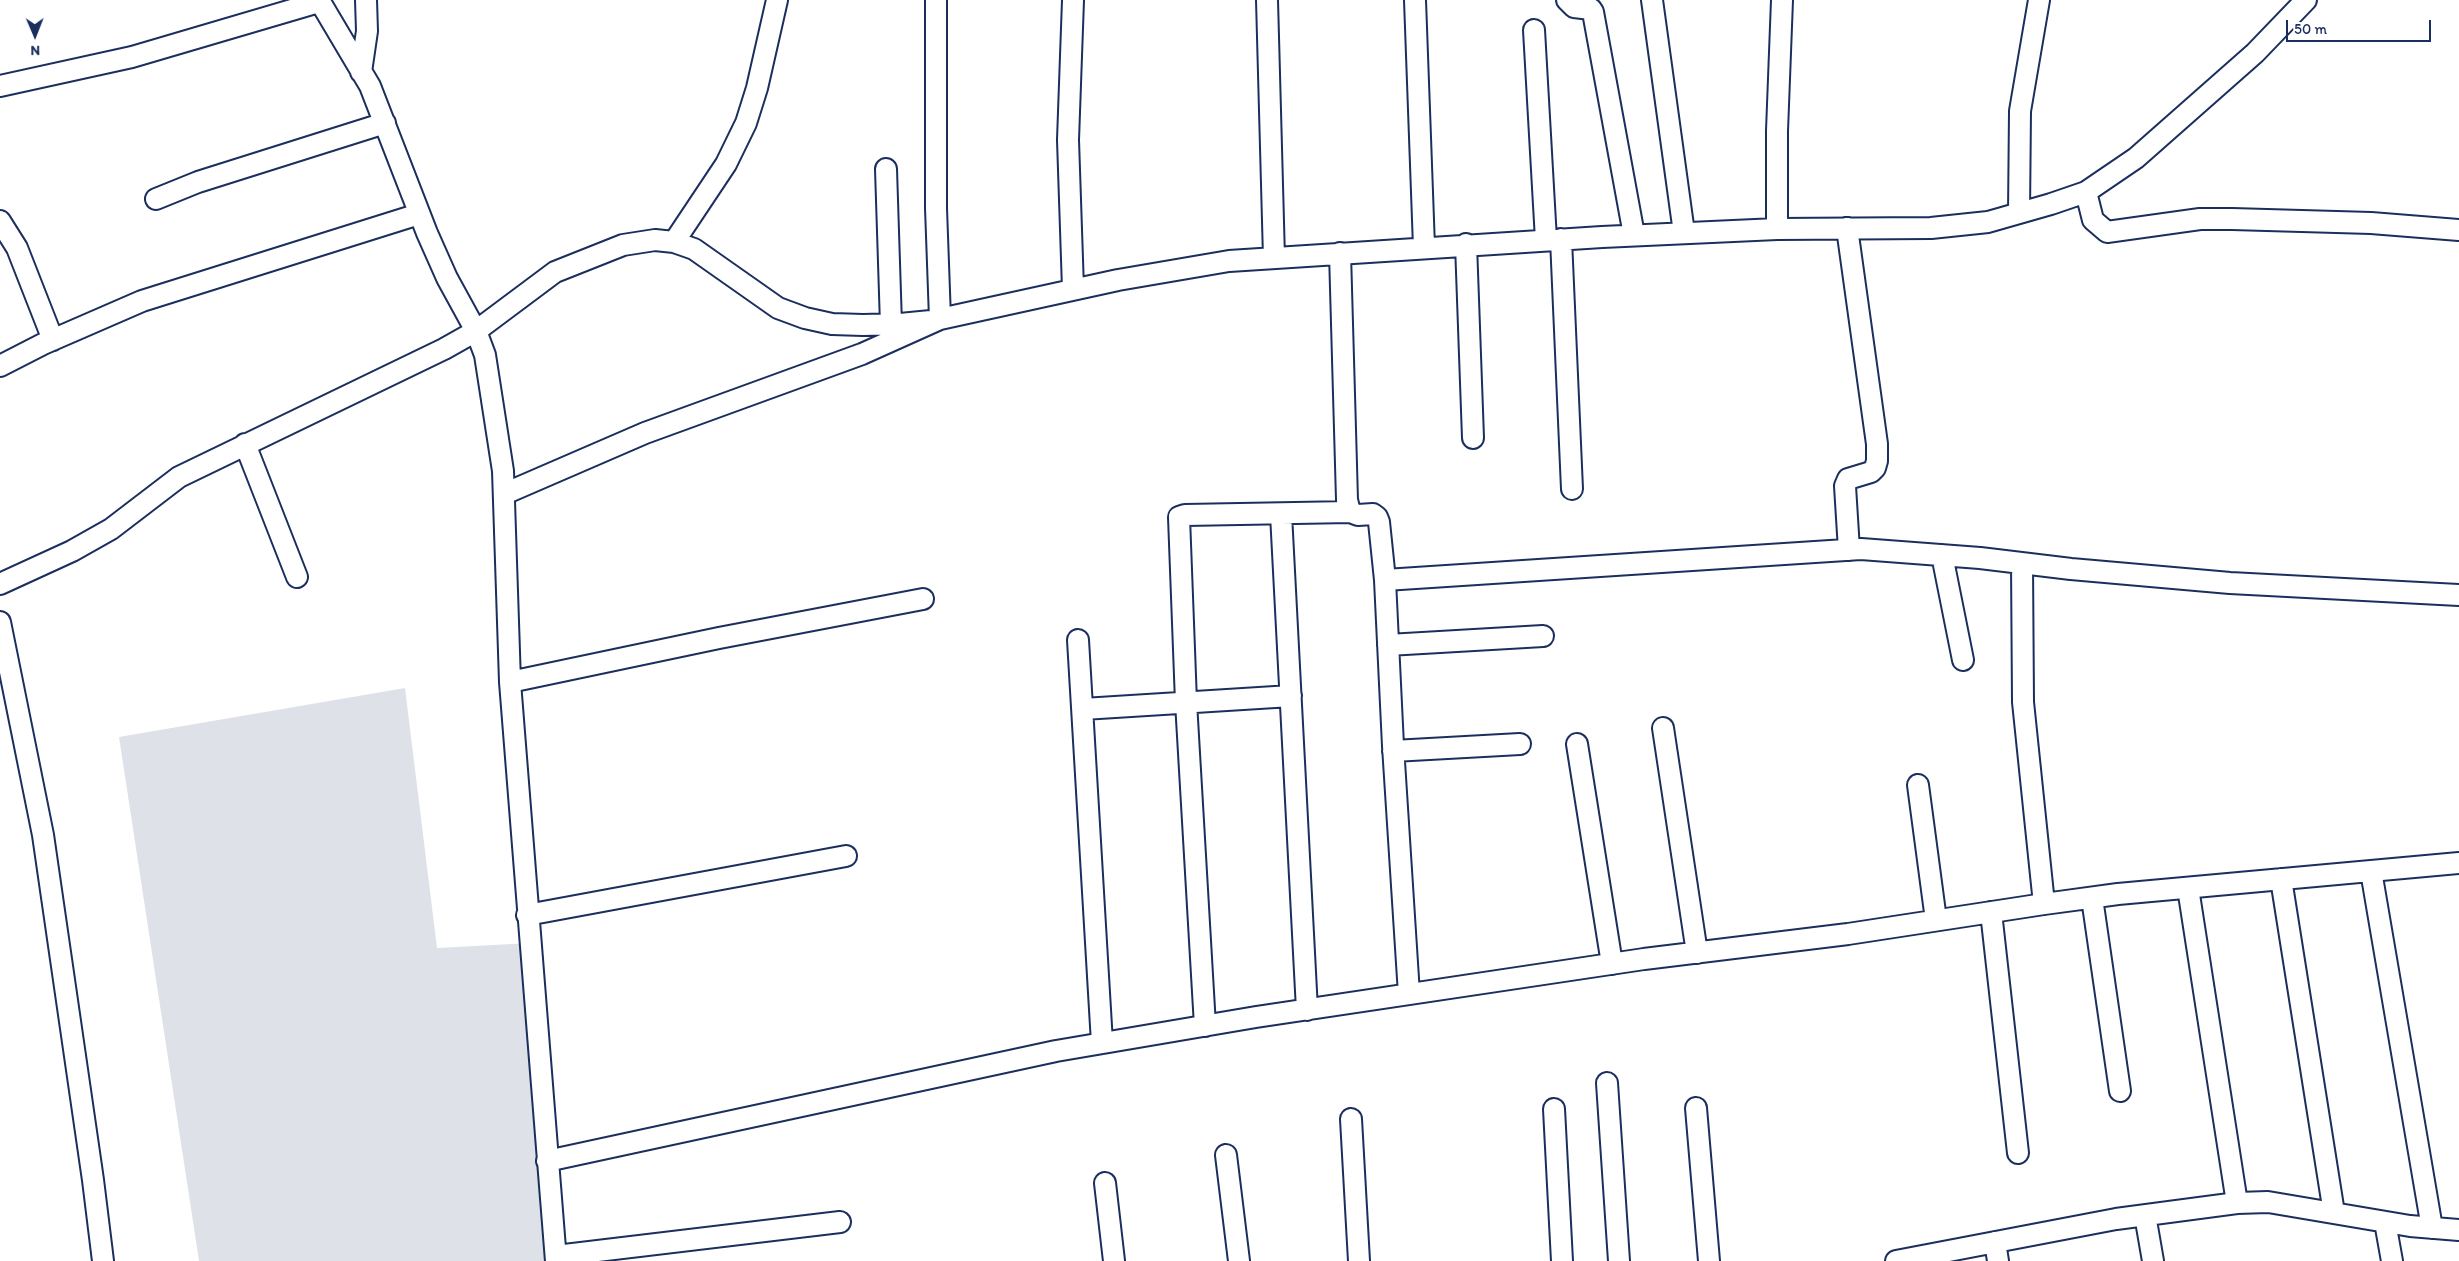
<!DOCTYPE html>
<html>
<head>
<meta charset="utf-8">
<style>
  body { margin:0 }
  #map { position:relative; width:2459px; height:1261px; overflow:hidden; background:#fff; font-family:Itim,sans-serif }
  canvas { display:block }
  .north { position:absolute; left:10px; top:10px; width:50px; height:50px; -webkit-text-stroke:4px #fff; paint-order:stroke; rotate:179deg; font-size:14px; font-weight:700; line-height:20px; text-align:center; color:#1b2f5e }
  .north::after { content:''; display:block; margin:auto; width:18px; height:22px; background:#1b2f5e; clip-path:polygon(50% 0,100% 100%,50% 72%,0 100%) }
  .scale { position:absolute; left:2286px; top:20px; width:145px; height:22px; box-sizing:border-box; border:2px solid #1b2f5e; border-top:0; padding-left:6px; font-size:15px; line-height:18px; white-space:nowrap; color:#1b2f5e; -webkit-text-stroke:4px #fff; paint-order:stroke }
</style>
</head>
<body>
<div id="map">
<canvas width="2459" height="1261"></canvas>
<div class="north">N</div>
<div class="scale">50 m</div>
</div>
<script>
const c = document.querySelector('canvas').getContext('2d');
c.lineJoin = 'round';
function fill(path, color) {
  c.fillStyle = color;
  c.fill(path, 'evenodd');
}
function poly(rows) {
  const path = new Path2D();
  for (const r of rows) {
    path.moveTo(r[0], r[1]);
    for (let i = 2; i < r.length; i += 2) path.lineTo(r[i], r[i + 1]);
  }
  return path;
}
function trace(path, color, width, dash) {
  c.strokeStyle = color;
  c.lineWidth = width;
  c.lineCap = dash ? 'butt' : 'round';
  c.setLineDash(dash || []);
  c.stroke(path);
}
const green = poly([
  [405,688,437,948,531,943,547,1261,199,1261,119,737]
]);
const minor = poly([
  [319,0,370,86,427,233,447,278,476,331,485,355,503,471,510,682,556,1261],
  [1073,0,1068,140,1073,289],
  [1267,0,1274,258],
  [1415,0,1424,247],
  [1567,0,1574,7,1591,9,1593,12,1634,235],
  [1652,0,1684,233],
  [1534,30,1546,240],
  [361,72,367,31,366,0],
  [0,86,132,57,319,2],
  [886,169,891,325],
  [2086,192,2093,220,2107,232,2200,219,2232,219,2371,223,2459,230],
  [156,199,198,182,385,123],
  [2019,213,2020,111,2039,0],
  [0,221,17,248,53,340],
  [1847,228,1877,444,1877,461,1875,468,1871,472,1848,479,1845,486,1849,550],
  [1777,229,1777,131,1782,0],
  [1561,239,1572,489],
  [674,242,726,164,746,123,757,88,777,0],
  [1466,244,1473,438],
  [1340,253,1347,500,1350,512,1358,515,1373,514,1377,517,1379,522,1385,580,1393,746,1409,994],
  [0,366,43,344,142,301,419,214],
  [245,444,297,577],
  [504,494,645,433,862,354,940,319,936,208,936,0],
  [1281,514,1307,1010],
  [1942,555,1963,660],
  [2022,564,2023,702,2044,904],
  [1385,580,1861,549,1980,558,2071,569,2230,583,2459,595],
  [0,584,72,551,111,529,179,477,444,349,476,331,555,272,623,245,655,240,674,242,694,249,778,308,805,318,832,324,863,325,900,324,931,321,1118,280,1229,261,1602,237,1777,229,1931,228,1988,222,2051,204,2086,192,2136,158,2255,53,2306,0],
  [0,622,43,835,93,1180,103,1261],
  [1078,640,1102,1043],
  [1388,645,1543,636],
  [510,682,719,638,923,599],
  [1083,709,1291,696],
  [1663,728,1697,953],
  [1577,744,1612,964],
  [1393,751,1520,744],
  [1918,785,1936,920],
  [2371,871,2432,1228],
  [2281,879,2334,1213],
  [2188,888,2237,1203],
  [2092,898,2120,1091],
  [1991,912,2018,1153],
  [527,915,846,856],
  [1205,1026,1186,702,1179,517,1185,515,1350,512],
  [1607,1083,1619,1261],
  [1696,1108,1709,1261],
  [1554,1109,1562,1261],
  [1351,1119,1359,1261],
  [1226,1155,1239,1261],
  [547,1161,1056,1051,1256,1017,1644,959,1848,934,2044,904,2118,894,2459,863],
  [1105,1183,1114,1261],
  [2145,1215,2153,1261],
  [2385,1222,2392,1261],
  [1995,1242,1998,1261],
  [556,1256,840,1222],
  [1896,1261,2116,1219,2237,1203,2268,1202,2410,1226,2459,1230]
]);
fill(green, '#dee1e7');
trace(minor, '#1b2f5e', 24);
trace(minor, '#fff', 20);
</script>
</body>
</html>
